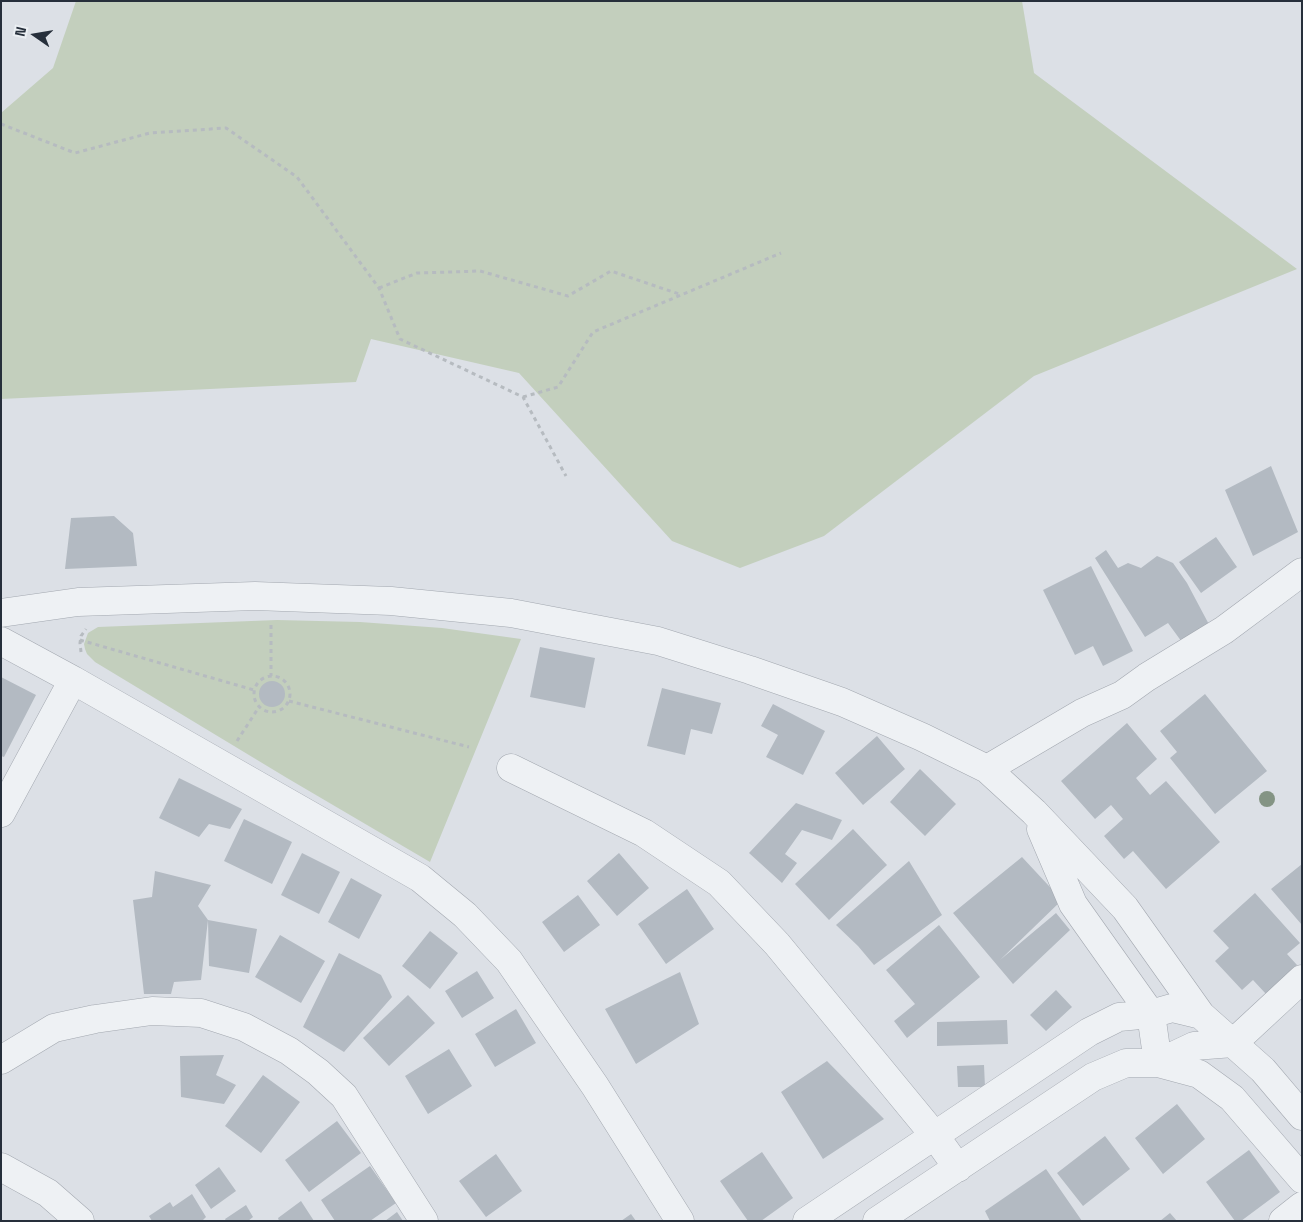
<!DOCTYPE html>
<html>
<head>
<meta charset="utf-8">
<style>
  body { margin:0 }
  #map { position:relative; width:1303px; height:1222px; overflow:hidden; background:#dce0e6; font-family:"Space Grotesk",sans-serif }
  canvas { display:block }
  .frame { position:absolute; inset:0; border:2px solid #262f3b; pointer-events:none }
  .north { position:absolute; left:10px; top:10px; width:50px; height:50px; -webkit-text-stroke:4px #ebeff3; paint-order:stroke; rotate:283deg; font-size:14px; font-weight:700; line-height:20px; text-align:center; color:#262f3b }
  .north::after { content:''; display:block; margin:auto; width:18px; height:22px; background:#262f3b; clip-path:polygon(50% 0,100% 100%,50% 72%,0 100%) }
</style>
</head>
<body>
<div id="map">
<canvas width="1303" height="1222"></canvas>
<div class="frame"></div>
<div class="north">N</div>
</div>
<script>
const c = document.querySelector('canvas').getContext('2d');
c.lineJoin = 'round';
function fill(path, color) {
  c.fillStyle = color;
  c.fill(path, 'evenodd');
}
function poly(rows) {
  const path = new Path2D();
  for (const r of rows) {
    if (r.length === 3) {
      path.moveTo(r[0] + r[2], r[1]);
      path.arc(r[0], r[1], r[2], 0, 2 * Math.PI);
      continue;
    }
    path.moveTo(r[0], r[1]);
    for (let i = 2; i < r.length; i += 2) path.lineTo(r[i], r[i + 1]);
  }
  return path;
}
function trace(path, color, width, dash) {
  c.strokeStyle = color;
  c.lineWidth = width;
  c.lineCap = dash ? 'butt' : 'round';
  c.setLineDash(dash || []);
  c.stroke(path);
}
const green = poly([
  [76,1,1022,1,1034,73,1297,269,1034,376,824,536,740,568,672,541,519,373,371,339,356,382,1,399,1,113,53,68],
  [277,620,360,622,442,628,521,639,430,862,287,778,95,662,87,654,85,649,84,644,88,633,98,627]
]);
const building = poly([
  [1271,466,1298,532,1253,556,1225,490],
  [114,516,133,533,137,566,65,569,71,518],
  [1216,537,1237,567,1201,593,1179,562],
  [1106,550,1118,568,1128,563,1141,568,1157,556,1173,563,1187,583,1213,632,1187,649,1168,623,1145,637,1095,558],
  [1091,566,1133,651,1103,666,1093,646,1075,655,1043,590],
  [540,647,595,658,585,708,530,697],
  [1,677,36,695,4,757,1,756],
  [272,694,13],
  [662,688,721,703,712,734,691,729,685,755,647,746],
  [1205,694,1267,771,1215,814,1170,758,1177,752,1160,731],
  [773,704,825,731,803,775,766,757,778,735,761,726],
  [1127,723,1157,759,1136,778,1150,795,1166,781,1220,842,1166,889,1133,851,1124,859,1104,836,1123,819,1111,805,1095,819,1061,781],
  [877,736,905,769,863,805,835,773],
  [920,769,956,804,925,836,890,802],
  [179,778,242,809,230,829,209,824,199,837,159,818],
  [796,803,842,820,832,840,802,830,785,854,797,863,782,883,749,853],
  [244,819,292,842,272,884,224,861],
  [853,829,887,865,829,920,795,884],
  [302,853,340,872,319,914,281,895],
  [619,853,649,888,617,916,587,881],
  [1022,857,1062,900,1000,960,1056,913,1070,930,1013,984,953,913],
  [909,861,942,915,874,965,858,946,836,925],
  [1302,864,1302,925,1271,889],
  [155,871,211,885,198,906,208,920,257,929,249,973,209,966,208,920,201,980,174,982,171,994,144,994,133,900,152,897],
  [351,878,382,895,359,939,328,922],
  [687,889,714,929,666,964,638,924],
  [1255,893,1300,943,1287,954,1297,965,1266,994,1253,980,1242,990,1215,961,1229,948,1213,931],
  [578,895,600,925,564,952,542,922],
  [939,925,980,977,907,1038,894,1021,915,1004,886,970],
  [430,931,458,953,430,989,402,966],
  [280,935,325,961,301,1003,255,977],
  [339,953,381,975,392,997,344,1052,303,1027],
  [477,971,494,998,462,1018,445,991],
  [680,972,699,1024,636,1064,605,1009],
  [1056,990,1072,1007,1046,1031,1030,1015],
  [408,995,435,1023,389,1066,363,1038],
  [516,1009,536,1043,495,1067,475,1034],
  [1007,1020,1008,1044,937,1046,937,1022],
  [449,1049,472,1086,428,1114,405,1076],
  [224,1055,216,1075,236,1085,224,1104,181,1097,180,1056],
  [827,1061,884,1119,823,1159,781,1092],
  [984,1065,985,1087,958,1087,957,1066],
  [263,1075,300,1102,261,1153,225,1126],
  [1177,1104,1205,1139,1163,1174,1135,1138],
  [337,1121,361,1153,309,1192,285,1160],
  [1105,1136,1130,1169,1083,1206,1057,1173],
  [1249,1150,1280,1192,1241,1221,1235,1221,1206,1182],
  [762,1152,793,1198,761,1221,748,1221,720,1181],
  [496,1154,522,1191,486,1217,459,1181],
  [370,1166,396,1203,370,1221,335,1221,321,1200],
  [219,1167,236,1191,211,1209,195,1185],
  [1046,1169,1082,1221,990,1221,985,1211],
  [192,1194,206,1217,202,1221,152,1221,149,1216,170,1202,173,1207],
  [301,1201,314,1221,279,1221,278,1218],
  [246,1205,253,1217,248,1221,226,1221,225,1219],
  [397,1212,403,1221,385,1221],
  [1170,1213,1177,1221,1160,1221],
  [631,1214,636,1221,621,1221]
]);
const path = poly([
  [1,124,75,153,150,133,226,128,297,177,379,288,400,339,523,397,566,476],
  [379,288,417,273,480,271,568,296,611,271,682,295],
  [523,397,558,387,593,332,781,253],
  [271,625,271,676],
  [80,640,254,690],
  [81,652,80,643,81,636,86,629],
  [272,694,18],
  [289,701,469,747],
  [237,741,259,707]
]);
const minor = poly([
  [1,613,78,602,255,596,391,601,511,613,658,641,750,670,842,702,922,737,987,769,1034,812,1125,908,1201,1015,1263,1070,1302,1116],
  [1,641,73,680,420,878,465,915,509,961,595,1086,680,1221],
  [511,768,644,833,719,883,777,944,935,1136,958,1168],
  [987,769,1082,713,1122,695,1147,677,1224,630,1302,572],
  [1,813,73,680],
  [1041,829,1073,904,1151,1014,1158,1063],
  [1,1060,54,1028,95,1019,152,1011,201,1013,244,1027,289,1051,318,1072,344,1096,424,1221],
  [1158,1063,1194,1046,1233,1043,1302,979],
  [1,1167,48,1193,80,1221],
  [807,1221,1089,1032,1119,1017,1151,1014,1172,1008,1201,1015],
  [877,1221,1093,1077,1126,1063,1158,1063,1199,1074,1232,1098,1302,1179],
  [1283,1221,1302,1206]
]);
const trees = [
  [1267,799]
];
fill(green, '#c3cfbd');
fill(building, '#b3bac2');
trace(minor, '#a2a7af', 29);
trace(path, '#b6bbc0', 3, [4, 4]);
trace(minor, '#eef1f4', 28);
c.fillStyle = '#849484';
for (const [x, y] of trees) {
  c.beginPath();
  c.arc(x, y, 8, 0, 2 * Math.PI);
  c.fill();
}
</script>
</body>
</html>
